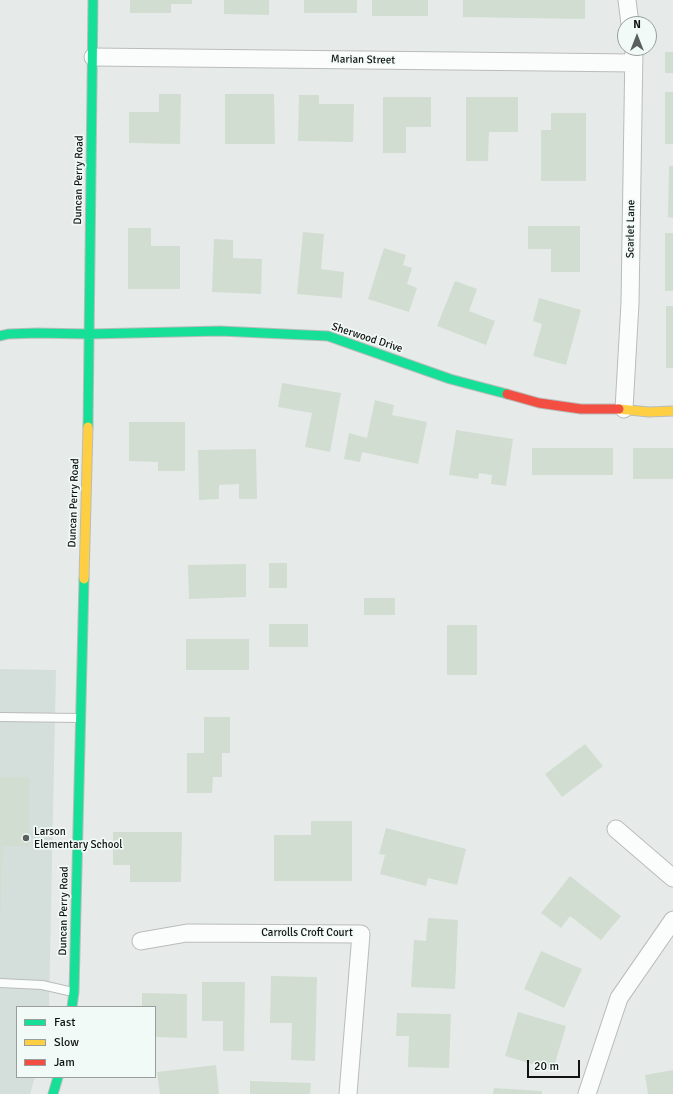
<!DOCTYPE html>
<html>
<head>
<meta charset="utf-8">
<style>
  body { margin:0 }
  #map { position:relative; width:673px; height:1094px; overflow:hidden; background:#e6ebe9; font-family:Signika,sans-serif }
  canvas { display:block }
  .legend { position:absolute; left:16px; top:1006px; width:140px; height:72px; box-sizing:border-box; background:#f1faf7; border:1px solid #979e9b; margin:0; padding:5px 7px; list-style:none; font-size:12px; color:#101312 }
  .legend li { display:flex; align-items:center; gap:8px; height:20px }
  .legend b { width:20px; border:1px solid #979e9b }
  .north { position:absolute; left:617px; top:16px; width:40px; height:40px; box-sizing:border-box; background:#f1faf7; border:1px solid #979e9b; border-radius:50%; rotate:0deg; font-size:11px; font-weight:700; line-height:16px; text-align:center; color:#101312 }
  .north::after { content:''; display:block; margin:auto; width:14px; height:18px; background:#5b5f5d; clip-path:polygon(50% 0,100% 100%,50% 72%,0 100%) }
  .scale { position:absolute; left:527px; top:1060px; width:53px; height:18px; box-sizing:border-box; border:2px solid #101312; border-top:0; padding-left:5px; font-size:12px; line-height:14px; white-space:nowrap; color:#101312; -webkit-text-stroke:3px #f1faf7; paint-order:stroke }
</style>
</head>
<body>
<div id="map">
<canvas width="673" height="1094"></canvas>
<ul class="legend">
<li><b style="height:5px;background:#16e098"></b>Fast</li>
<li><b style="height:5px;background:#ffcf43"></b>Slow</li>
<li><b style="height:5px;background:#f24e42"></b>Jam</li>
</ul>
<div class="north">N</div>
<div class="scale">20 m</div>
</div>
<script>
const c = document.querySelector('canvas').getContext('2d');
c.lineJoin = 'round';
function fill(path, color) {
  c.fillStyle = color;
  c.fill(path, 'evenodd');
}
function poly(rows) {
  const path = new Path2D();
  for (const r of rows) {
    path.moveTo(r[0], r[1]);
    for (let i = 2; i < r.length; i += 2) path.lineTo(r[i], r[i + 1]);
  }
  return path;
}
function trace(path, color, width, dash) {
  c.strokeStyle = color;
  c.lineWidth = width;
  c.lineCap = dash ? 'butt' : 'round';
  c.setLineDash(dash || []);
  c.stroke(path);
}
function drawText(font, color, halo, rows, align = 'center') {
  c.font = font + ' Signika,sans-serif';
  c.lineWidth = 3.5;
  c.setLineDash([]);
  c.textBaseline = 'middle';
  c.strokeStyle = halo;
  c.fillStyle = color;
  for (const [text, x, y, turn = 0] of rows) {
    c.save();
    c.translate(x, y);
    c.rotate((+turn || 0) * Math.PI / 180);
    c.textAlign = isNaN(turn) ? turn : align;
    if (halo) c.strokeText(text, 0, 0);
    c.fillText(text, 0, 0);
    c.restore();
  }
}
const built = poly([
  [0,669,56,670,49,1007,17,1007,17,1077,35,1077,30,1094,0,1094]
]);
const building = poly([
  [130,0,192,0,192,4,171,4,171,13,130,13],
  [224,0,269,0,269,15,224,14],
  [304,0,357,0,357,13,304,13],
  [372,0,428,0,428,16,372,16],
  [463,0,585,0,585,19,463,17],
  [665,52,673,52,673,73,665,73],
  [665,92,673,92,673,144,665,144],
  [159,94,181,94,180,144,129,143,129,112,159,112],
  [225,94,274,94,275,144,225,144],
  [299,95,319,95,319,104,354,104,353,142,298,141],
  [383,97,431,97,431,127,406,127,406,153,383,153],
  [466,97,518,97,518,132,489,132,488,161,466,161],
  [551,113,586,113,586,181,541,181,541,130,551,130],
  [669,166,673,166,673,218,668,217],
  [528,226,580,226,580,272,551,272,551,249,528,249],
  [128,228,151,228,151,246,180,246,180,289,128,289],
  [303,232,324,234,321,269,344,272,342,298,297,294],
  [665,233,673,233,673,291,665,291],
  [214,239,233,240,233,258,262,259,261,294,212,292],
  [384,248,406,255,403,265,412,268,407,284,417,288,409,312,368,299],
  [455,281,477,289,469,311,495,321,486,345,437,326],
  [539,298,581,310,566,365,533,356,542,324,533,321],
  [666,306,673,306,673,368,666,368],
  [282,383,341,393,330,452,305,447,312,413,278,407],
  [375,400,394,405,392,415,427,422,418,464,362,452,360,462,344,459,349,433,367,438],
  [129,422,185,422,185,471,158,471,158,462,129,461],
  [456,430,513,439,506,486,491,484,492,475,479,473,478,479,449,475],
  [532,448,613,448,613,475,532,475],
  [633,448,673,448,673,479,633,479],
  [256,449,257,499,239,499,239,484,219,485,219,499,199,500,198,450],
  [269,563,287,563,287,588,269,588],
  [246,564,246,597,189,599,188,565],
  [364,598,395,598,395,615,364,615],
  [269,624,308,624,308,647,269,647],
  [447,625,477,625,477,675,447,675],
  [186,639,249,639,249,670,186,670],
  [204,717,230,717,230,753,222,753,222,777,213,777,212,793,187,793,187,753,204,753],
  [585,744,603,766,562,797,545,774],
  [0,777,29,777,29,846,2,846,1,908,0,908],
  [311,821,352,821,352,881,274,881,274,835,311,835],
  [386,828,466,849,457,885,428,878,426,886,380,874,385,855,379,854],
  [113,832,182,832,181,882,130,882,130,865,113,865],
  [570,876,621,916,601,940,570,916,561,928,541,913],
  [428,918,458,920,455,989,411,987,414,940,426,941],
  [541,951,582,969,564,1008,524,989],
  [271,976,317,977,315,1061,291,1060,292,1023,270,1023],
  [202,982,245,982,244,1051,223,1051,223,1021,202,1021],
  [142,993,187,994,187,1038,155,1037,155,1007,142,1007],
  [518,1012,566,1026,553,1070,505,1056],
  [397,1013,451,1014,449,1068,408,1067,409,1036,396,1036],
  [216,1065,219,1094,160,1094,157,1072],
  [673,1070,673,1094,648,1094,645,1075],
  [250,1081,311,1083,310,1094,250,1094],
  [494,1088,542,1091,542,1094,493,1094]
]);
const lane = poly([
  [0,717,80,718],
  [0,983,42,985,73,992]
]);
const street = poly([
  [627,0,630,24],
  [93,57,634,63],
  [624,409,630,303,634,48],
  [616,829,673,878],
  [141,941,187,933,361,934,348,1094],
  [587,1094,619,998,673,920]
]);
const fast = poly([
  [0,336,8,334,37,333,89,334,220,331,328,336,450,379,507,394],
  [88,427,93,0],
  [72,1007,74,992,84,579],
  [53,1094,58,1077]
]);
const slow = poly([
  [619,409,649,412,673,411],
  [84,579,88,427]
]);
const jam = poly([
  [507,394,539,403,581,409,619,409]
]);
const markers = [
  [26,838,4,"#5b5f5d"]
];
const streetNames = [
  ["Marian Street",363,60,1],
  ["Duncan Perry Road",79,180,-89],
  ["Scarlet Lane",631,229,-89],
  ["Sherwood Drive",367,338,18],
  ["Duncan Perry Road",74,503,-88],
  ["Duncan Perry Road",64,911,-89],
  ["Carrolls Croft Court",307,933]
];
const poiNames = [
  ["Larson",34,832],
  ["Elementary School",34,845]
];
fill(built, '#d4dfdc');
fill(building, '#d1ddd1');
trace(lane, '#b9bcbb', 10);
trace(street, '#b9bcbb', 19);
trace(fast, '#b9bcbb', 11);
trace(slow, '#b9bcbb', 11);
trace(jam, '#b9bcbb', 11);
trace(lane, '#fbfcfc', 8);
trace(street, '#fbfcfc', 17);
trace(fast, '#16e098', 9);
trace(slow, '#ffcf43', 9);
trace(jam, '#f24e42', 9);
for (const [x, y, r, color] of markers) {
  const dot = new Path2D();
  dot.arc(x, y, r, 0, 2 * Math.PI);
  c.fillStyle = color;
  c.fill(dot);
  trace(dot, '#f1faf7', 1.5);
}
drawText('11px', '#101312', '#f1faf7', streetNames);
drawText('11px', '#101312', '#f1faf7', poiNames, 'left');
</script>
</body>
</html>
